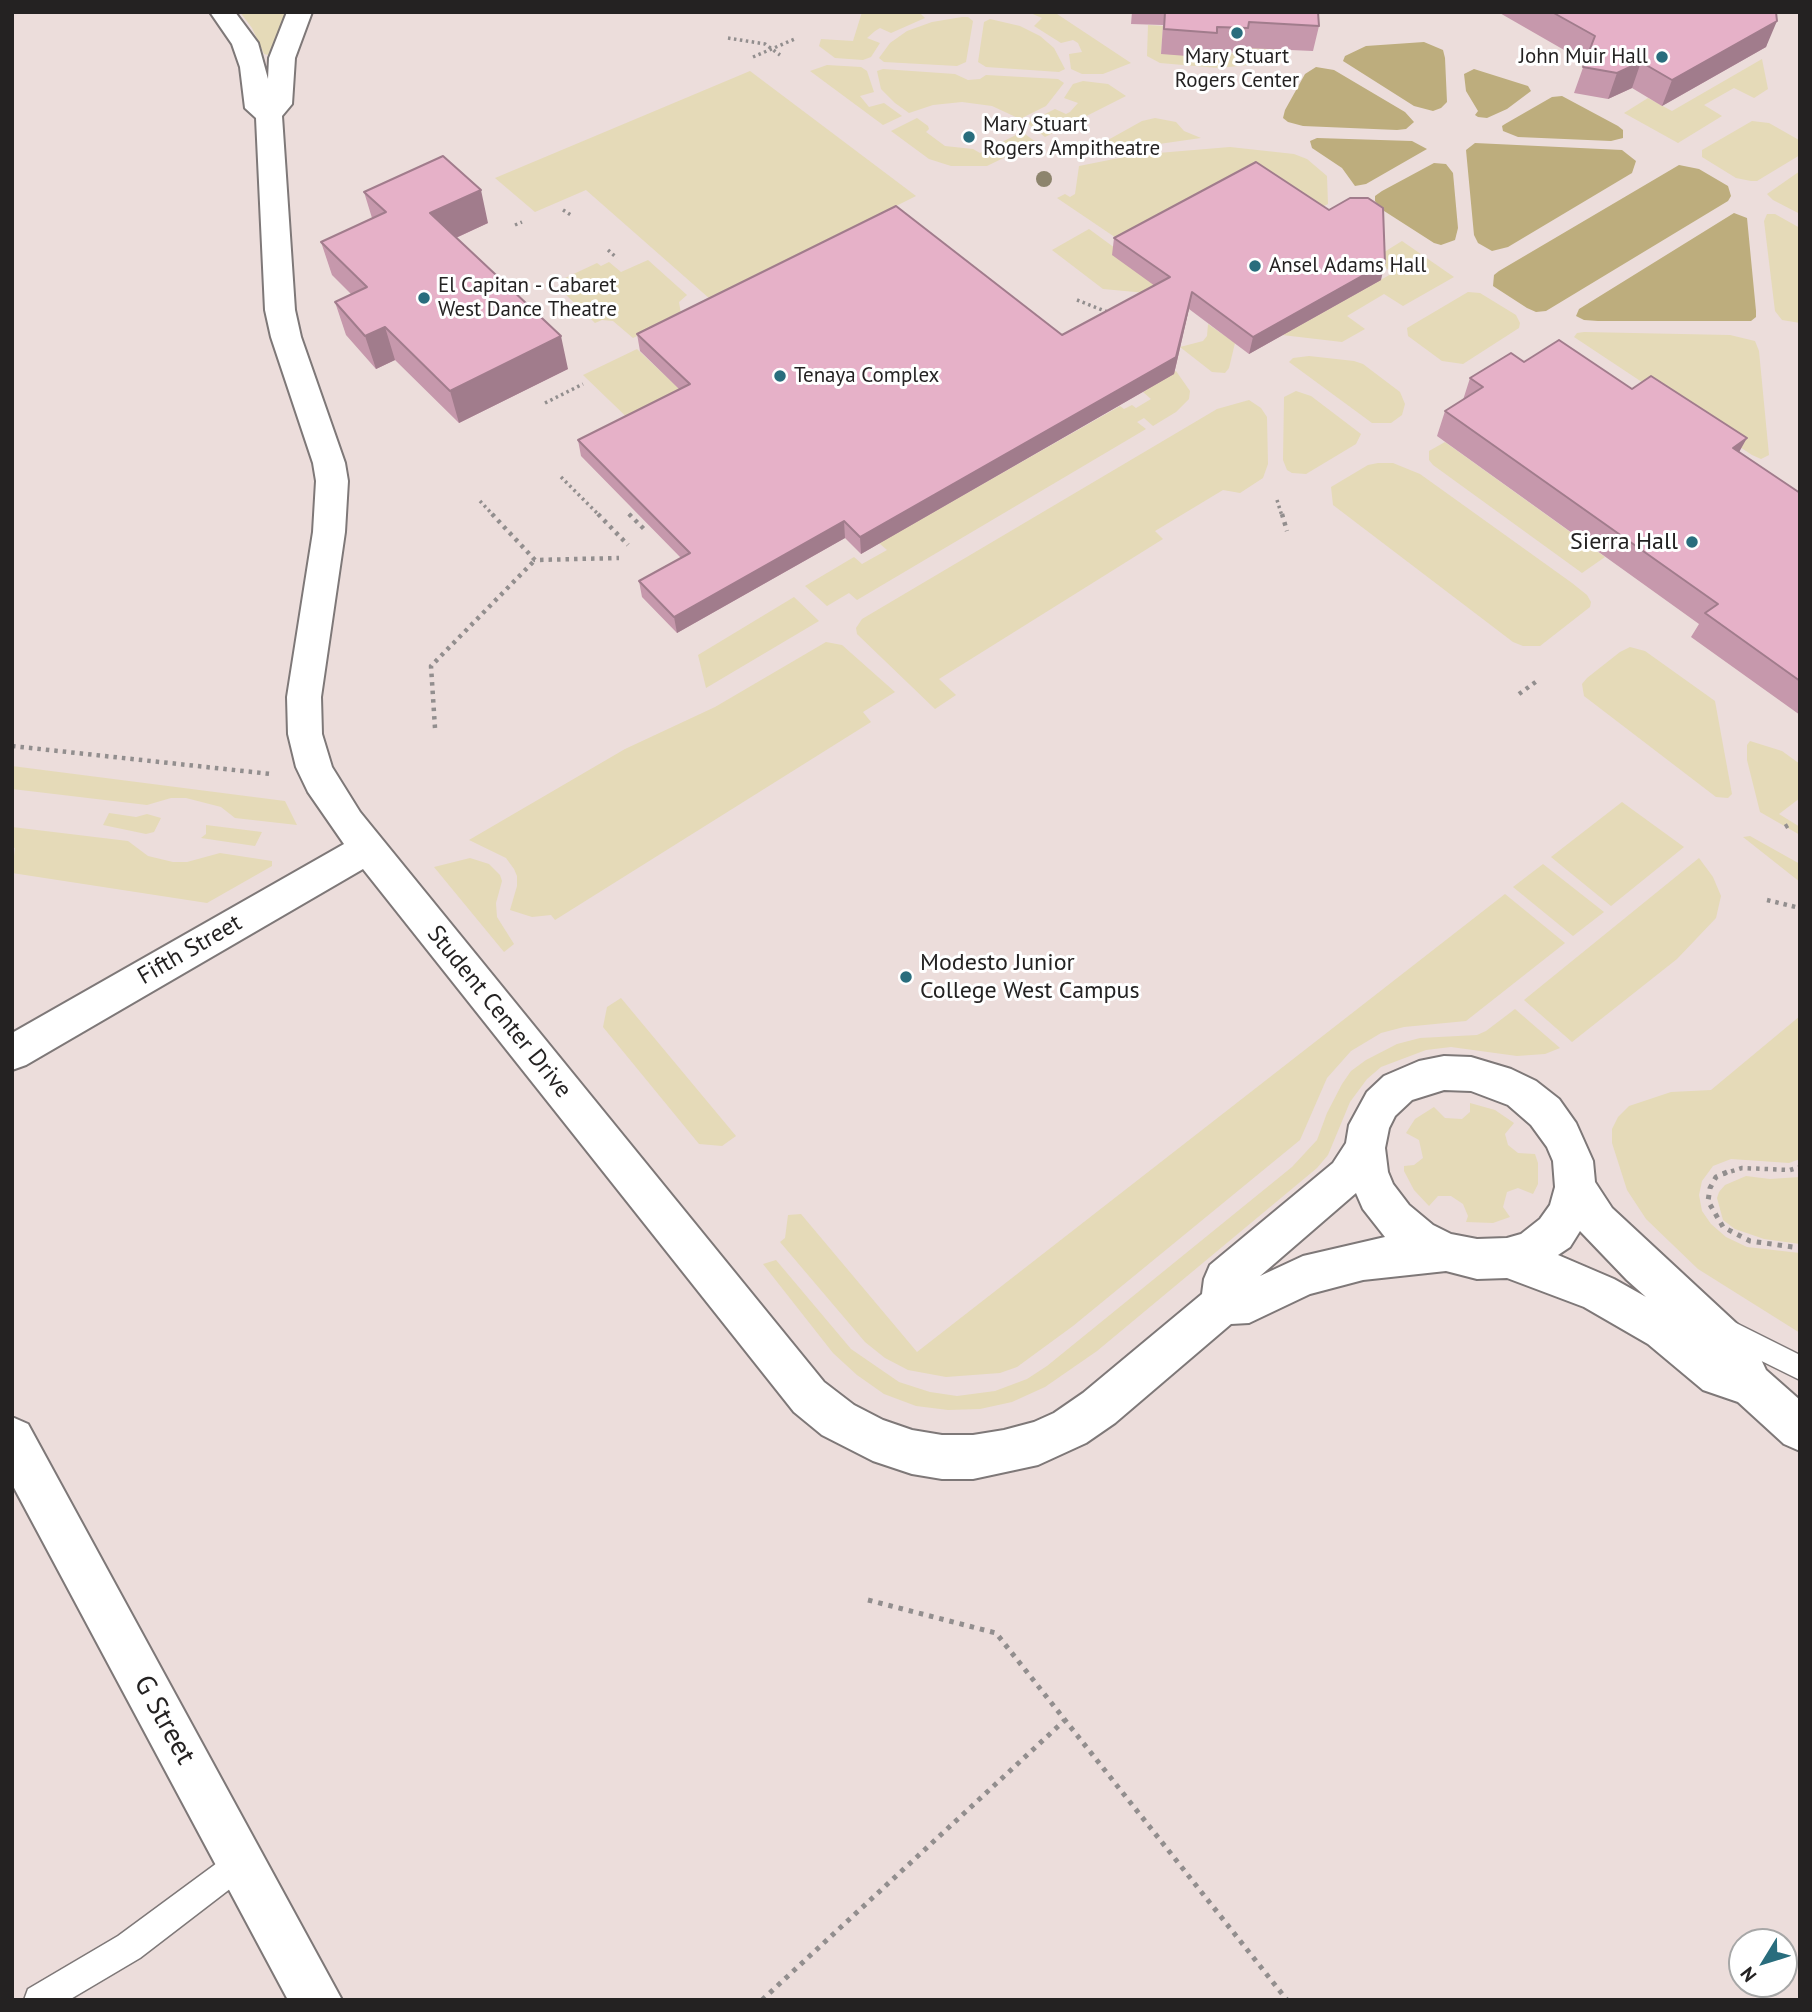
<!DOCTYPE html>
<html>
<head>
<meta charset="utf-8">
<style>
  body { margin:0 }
  #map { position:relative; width:1812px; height:2012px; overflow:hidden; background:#f0eaea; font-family:"PT Sans",sans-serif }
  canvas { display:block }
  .frame { position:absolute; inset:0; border:14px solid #242222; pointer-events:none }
  .north { position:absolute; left:1728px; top:1928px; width:70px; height:70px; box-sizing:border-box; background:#fff; border:2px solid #a7a7a7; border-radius:50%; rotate:232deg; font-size:19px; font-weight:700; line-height:28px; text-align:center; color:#242222 }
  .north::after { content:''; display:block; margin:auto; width:24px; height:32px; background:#296d7d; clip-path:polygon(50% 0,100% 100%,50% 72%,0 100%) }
</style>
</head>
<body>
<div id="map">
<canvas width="1812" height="2012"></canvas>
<div class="frame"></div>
<div class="north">N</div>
</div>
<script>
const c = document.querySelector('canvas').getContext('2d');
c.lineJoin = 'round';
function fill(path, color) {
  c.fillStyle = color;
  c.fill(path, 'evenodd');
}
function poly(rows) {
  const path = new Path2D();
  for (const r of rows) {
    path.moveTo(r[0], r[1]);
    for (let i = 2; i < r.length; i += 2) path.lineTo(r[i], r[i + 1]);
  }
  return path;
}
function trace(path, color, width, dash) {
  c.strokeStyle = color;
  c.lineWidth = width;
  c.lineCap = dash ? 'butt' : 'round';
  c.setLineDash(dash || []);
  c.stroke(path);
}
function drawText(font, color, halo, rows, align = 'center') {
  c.font = font + ' "PT Sans",sans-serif';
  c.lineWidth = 6;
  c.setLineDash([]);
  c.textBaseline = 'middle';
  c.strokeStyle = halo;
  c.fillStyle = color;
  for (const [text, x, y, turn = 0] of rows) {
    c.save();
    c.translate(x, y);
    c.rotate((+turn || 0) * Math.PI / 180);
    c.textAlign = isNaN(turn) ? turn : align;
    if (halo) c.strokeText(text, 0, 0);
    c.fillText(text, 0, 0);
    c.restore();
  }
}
const built = poly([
  [12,12,1800,12,1800,2000,12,2000],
  [1742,1942,1784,1942,1784,1984,1742,1984]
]);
const green = poly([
  [240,12,288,12,268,55,264,54,252,28],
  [862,12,919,12,925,18,891,33,880,28,875,31,867,38,880,43,871,57,863,60,835,58,819,46,821,39,853,41],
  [1028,12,1054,12,1131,63,1103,74,1082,74,1071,69,1069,54,1082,52,1078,43,1073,40,1061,43,1034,26,1042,18],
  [962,17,968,17,973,21,966,62,957,66,884,62,879,58,890,43,907,31,932,22],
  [990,19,1020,26,1040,36,1054,48,1065,69,1059,72,986,67,978,62,984,22],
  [1148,25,1163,26,1161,54,1213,52,1245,40,1257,48,1280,49,1281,62,1218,68,1160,63,1147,56],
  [1762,59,1768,89,1754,98,1734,88,1704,105,1722,116,1678,143,1624,113,1648,98,1672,111],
  [827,65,861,67,867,71,874,92,860,96,869,107,884,103,902,116,883,125,810,71],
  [883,69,955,74,968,80,980,79,986,75,1058,79,1064,83,1046,106,1020,119,992,106,962,102,933,105,909,113,895,103,881,89,877,71],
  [750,71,916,196,710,299,586,190,535,212,495,178],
  [1083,81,1108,84,1126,96,1045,137,1027,123,1055,109,1066,114,1070,112,1078,103,1064,98,1073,84],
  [917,118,928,126,929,129,926,132,945,146,973,149,980,153,1022,132,1036,142,987,166,951,166,929,159,891,131],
  [1155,118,1176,122,1184,131,1201,138,1124,149,1105,148,1099,145,1142,121],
  [1752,121,1769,123,1799,140,1800,155,1757,181,1751,181,1736,178,1702,157,1702,150],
  [1230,147,1294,154,1307,159,1327,176,1328,204,1306,215,1128,246,1057,198,1065,194,1070,197,1075,194,1079,166,1134,155],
  [1800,171,1800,214,1773,200,1767,194],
  [1767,214,1775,214,1800,228,1800,323,1782,320,1775,311,1764,221],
  [1089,229,1119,251,1168,295,1103,289,1052,250],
  [1402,241,1454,277,1403,306,1384,294,1347,316,1365,329,1342,342,1282,335,1393,273,1373,259],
  [648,260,687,295,679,302,681,314,633,338,613,321,602,320,595,323,561,290,571,285,565,278,597,263,601,266,609,262,621,272],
  [1468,292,1480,293,1516,315,1520,323,1519,328,1463,364,1442,361,1408,336,1407,328],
  [1208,324,1235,343,1229,368,1225,373,1212,372,1180,347,1203,341,1207,336],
  [1584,332,1730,335,1755,341,1759,351,1769,455,1761,459,1752,455,1574,337,1577,333],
  [637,349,692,401,638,428,583,375],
  [1309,356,1354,361,1363,364,1400,392,1405,404,1402,415,1391,423,1372,423,1289,362,1293,358],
  [1176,371,1190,391,1189,399,1176,412,1153,426,1144,418,1137,422,1146,429,857,600,849,593,827,606,805,586,854,557,862,564,887,550,879,543,1120,406,1124,409,1132,405,1136,408,1151,399,1143,392],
  [1296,391,1311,396,1361,434,1356,444,1306,474,1292,473,1287,470,1283,460,1284,397],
  [1249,400,1261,408,1267,417,1268,464,1263,478,1240,493,1223,490,1155,531,1163,539,939,679,956,695,935,709,857,634,856,628,862,619,1217,409],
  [1445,442,1605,557,1582,573,1433,465,1429,460,1429,451],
  [1378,463,1393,463,1420,474,1572,583,1587,595,1591,602,1590,607,1540,646,1523,646,1513,642,1333,505,1331,487,1368,465],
  [794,597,819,621,706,688,698,655],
  [826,642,842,645,895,692,863,712,871,722,555,920,551,915,532,917,510,910,517,886,517,876,514,869,506,858,469,840,625,749,715,707],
  [1630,647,1645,651,1715,701,1732,794,1728,798,1716,797,1584,696,1582,684,1587,678,1620,652],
  [1750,741,1782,751,1800,764,1800,798,1779,814,1800,827,1800,835,1760,812,1747,760,1747,745],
  [12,766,285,801,297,825,235,818,221,807,186,798,171,798,147,805,12,789],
  [1622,802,1684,847,1611,906,1551,857],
  [109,813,136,817,147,814,161,818,154,832,146,834,103,825],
  [206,825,262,832,255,846,201,838,206,834],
  [12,827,128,841,148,856,173,862,187,862,220,853,272,861,272,866,207,903,12,873,15,848,12,847],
  [1750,836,1800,864,1800,882,1743,837],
  [470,858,489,864,500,875,502,881,496,903,497,917,514,944,504,952,434,867],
  [1699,858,1713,877,1721,896,1716,918,1677,959,1572,1042,1524,1000],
  [1543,864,1604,912,1573,936,1513,887],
  [1505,894,1565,943,1466,1021,1404,1027,1381,1033,1351,1051,1327,1078,1300,1140,1073,1326,1017,1367,1000,1373,946,1377,908,1370,885,1358,865,1342,780,1242,785,1238,788,1215,801,1214,917,1352],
  [621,998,736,1136,722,1146,699,1144,603,1027,607,1007],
  [1515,1009,1560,1048,1545,1054,1517,1056,1451,1047,1426,1050,1381,1067,1367,1079,1350,1102,1328,1155,1317,1168,1097,1351,1045,1387,1012,1402,980,1409,948,1410,916,1406,884,1394,857,1375,833,1353,763,1264,776,1260,851,1349,899,1382,930,1392,957,1396,995,1391,1027,1379,1047,1366,1292,1167,1317,1140,1327,1113,1342,1084,1351,1071,1366,1060,1397,1044,1420,1038,1477,1035,1486,1031],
  [1800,1016,1800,1159,1789,1163,1731,1159,1713,1166,1702,1181,1699,1195,1702,1211,1711,1224,1726,1237,1747,1247,1800,1253,1800,1333,1698,1269,1646,1219,1627,1190,1612,1143,1612,1129,1618,1117,1629,1106,1671,1092,1711,1090],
  [1470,1103,1495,1110,1514,1123,1505,1134,1508,1145,1518,1153,1535,1154,1538,1163,1538,1184,1533,1194,1518,1188,1507,1192,1503,1207,1510,1217,1493,1223,1466,1222,1468,1216,1463,1204,1451,1196,1438,1196,1429,1206,1414,1190,1404,1171,1404,1166,1414,1165,1423,1158,1419,1140,1406,1133,1415,1119,1434,1107,1445,1118,1462,1119,1470,1112],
  [1746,1176,1770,1179,1800,1177,1800,1244,1764,1239,1735,1229,1723,1220,1717,1198,1719,1192,1725,1185]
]);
const forest = poly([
  [1424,42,1443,50,1445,58,1447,102,1441,108,1433,111,1414,106,1343,61,1345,56,1366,46],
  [1316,67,1334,70,1405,112,1414,122,1406,129,1397,130,1303,126,1288,122,1283,118,1285,110,1305,74],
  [1474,69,1528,86,1531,91,1507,109,1487,118,1478,117,1475,115,1478,111,1466,91,1464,74],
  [1562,96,1618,126,1623,130,1623,138,1611,141,1518,137,1503,131,1502,126,1505,124,1552,97],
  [1317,138,1412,141,1427,149,1366,184,1355,186,1342,168,1312,148,1310,141],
  [1475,143,1622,150,1636,161,1632,173,1508,247,1492,251,1478,243,1474,235,1466,150],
  [1434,163,1446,164,1453,173,1458,228,1455,240,1441,245,1434,243,1381,209,1375,201,1375,196,1382,191],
  [1679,165,1699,169,1728,186,1731,196,1728,201,1546,311,1536,312,1527,308,1493,286,1494,275,1499,271],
  [1734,213,1747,218,1756,311,1756,317,1751,321,1598,321,1584,320,1576,316,1579,309]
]);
const pathFar2 = poly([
  [728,38,765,44,780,55],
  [753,57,797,38],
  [563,210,571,215],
  [515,225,522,222],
  [608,250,617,258],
  [1077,300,1110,313],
  [545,403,583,384],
  [561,477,600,516],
  [1277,500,1282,516],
  [480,501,494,516],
  [629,514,631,516]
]);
const pathFar1 = poly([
  [492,514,535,560,619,558],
  [598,514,628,545],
  [629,514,646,531],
  [1282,514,1287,531],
  [1519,694,1537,681],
  [435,728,431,666,535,560],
  [12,746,271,774],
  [1785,827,1792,823],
  [1767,900,1800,908],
  [1723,1174,1742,1168,1790,1170,1800,1167]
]);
const path = poly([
  [1727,1172,1716,1177,1710,1188,1708,1201,1723,1227,1750,1241,1800,1248],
  [868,1600,996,1633,1287,2000],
  [762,2000,1065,1720]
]);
const lane = poly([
  [1728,1319,1800,1355,1800,1380,1719,1340,1715,1331,1719,1322,1728,1319],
  [242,1847,252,1852,257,1862,252,1872,140,1958,69,2000,24,2000,28,1989,118,1936,232,1852,242,1847]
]);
const street = poly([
  [210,12,235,12,258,43,268,79,269,58,287,12,312,12,295,58,292,104,282,116,295,310,301,337,345,463,348,481,345,532,321,697,322,734,332,767,360,812,824,1382,854,1405,883,1420,912,1430,942,1435,973,1435,1004,1430,1034,1422,1054,1413,1083,1393,1202,1294,1204,1279,1210,1265,1333,1163,1346,1143,1349,1125,1367,1092,1384,1076,1419,1061,1444,1056,1471,1057,1511,1069,1536,1081,1559,1099,1576,1123,1593,1161,1595,1182,1612,1208,1750,1336,1766,1370,1800,1400,1800,1451,1784,1444,1738,1402,1703,1390,1648,1344,1584,1307,1507,1278,1477,1279,1446,1271,1363,1280,1310,1294,1249,1323,1231,1324,1115,1423,1086,1443,1038,1465,973,1479,942,1479,912,1474,873,1461,822,1435,794,1412,363,869,26,1065,12,1070,12,1033,344,844,308,792,296,767,288,734,287,697,313,532,316,481,313,463,271,337,265,310,256,118,245,108,240,67,232,44,210,12],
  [1444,1090,1471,1091,1508,1105,1531,1125,1547,1147,1553,1161,1555,1187,1550,1205,1540,1219,1521,1234,1507,1238,1477,1239,1451,1234,1433,1225,1409,1205,1393,1184,1388,1172,1385,1148,1389,1128,1395,1116,1412,1100,1444,1090],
  [1356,1193,1363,1209,1385,1237,1303,1256,1260,1276,1356,1193],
  [1580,1231,1627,1280,1646,1297,1614,1279,1558,1255,1570,1247,1580,1231],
  [12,1417,28,1424,342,2000,288,2000,12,1484,12,1417]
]);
const trees = [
  [1044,179]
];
const wall = poly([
  [1132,12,1324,12,1318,12,1319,26,1313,51,1245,48,1244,53,1214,52,1213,58,1161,54,1163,25,1131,24],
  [1498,12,1776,12,1766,47,1662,106,1632,88,1608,99,1574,93,1585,62],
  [364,192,488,223,456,238,568,369,459,423,395,360,376,369,346,335,335,302,352,295,332,275,321,242,372,218],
  [1114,238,1381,280,1249,354,1189,309,1174,374,861,554,845,538,677,633,642,597,639,581,681,558,581,456,578,440,679,389,640,351,637,334,1062,335,1155,286,1112,255],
  [1524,362,1632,389,1739,452,1800,493,1800,715,1691,637,1699,624,1437,436,1445,411,1463,400,1470,378]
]);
const shadedWall = poly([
  [1777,21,1766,47,1662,106,1672,80],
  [1641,62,1632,88,1608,99,1617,73],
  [481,190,488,223,438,246,430,213],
  [1385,263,1381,280,1249,354,1253,337],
  [1192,292,1189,309,1174,374,861,554,860,537],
  [385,327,395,360,376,369,365,336],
  [561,336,568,369,459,423,450,391],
  [1747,438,1733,463,1733,448],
  [844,521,845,538,677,633,674,617]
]);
const building = poly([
  [1165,12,1318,12,1319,26,1249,22,1248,28,1217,27,1217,33,1164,29,1165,12],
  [1552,12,1776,12,1777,21,1672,80,1641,62,1617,73,1583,67,1595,36,1552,12],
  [443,156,481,190,430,213,561,336,450,391,385,327,365,336,335,302,367,287,321,242,386,212,364,192,443,156],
  [1256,162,1329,210,1350,198,1368,198,1383,208,1385,263,1253,337,1192,292,1176,357,860,537,844,521,674,617,639,581,690,553,578,440,690,384,637,334,896,206,1062,335,1170,277,1114,238,1256,162],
  [1559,340,1632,389,1651,376,1747,438,1733,448,1800,493,1800,681,1705,613,1718,604,1445,411,1483,387,1470,378,1511,353,1524,362,1559,340]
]);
const markers = [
  [1237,33,7,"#296d7d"],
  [1662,57,7,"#296d7d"],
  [969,137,7,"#296d7d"],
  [1255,266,7,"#296d7d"],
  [424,298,7,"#296d7d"],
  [780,376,7,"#296d7d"],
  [1692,542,7,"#296d7d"],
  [906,977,7,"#296d7d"]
];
const farPoinames = [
  ["Mary Stuart",1237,57,"center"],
  ["Rogers Center",1237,81,"center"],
  ["John Muir Hall",1648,57,"right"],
  ["Mary Stuart",983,125],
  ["Rogers Ampitheatre",983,149],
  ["Ansel Adams Hall",1269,266],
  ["El Capitan - Cabaret",438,286],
  ["West Dance Theatre",438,310],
  ["Tenaya Complex",794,376]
];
const poiNames = [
  ["Sierra Hall",1678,542],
  ["Modesto Junior",920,963,"left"],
  ["College West Campus",920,991,"left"]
];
const streetNames = [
  ["Fifth Street",190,950,-30],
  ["Student Center Drive",499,1012,51]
];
const nearStreetnames = [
  ["G Street",164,1720,61]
];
fill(built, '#ecdddb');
fill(green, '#e5dab8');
fill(forest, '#bdad7d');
trace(lane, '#7e7878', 3);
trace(street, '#7e7878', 4);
trace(pathFar2, '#928e8e', 3.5, [2.5, 3.5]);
trace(pathFar1, '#928e8e', 4.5, [3.5, 5]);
trace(path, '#928e8e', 5, [4.5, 6]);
fill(lane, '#fff');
fill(street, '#fff');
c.fillStyle = '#8d846d';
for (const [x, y] of trees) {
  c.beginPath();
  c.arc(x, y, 8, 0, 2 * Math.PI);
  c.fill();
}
fill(wall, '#c698ac');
fill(shadedWall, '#a17c8c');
fill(building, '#e6b1c8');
trace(building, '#a17c8c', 2);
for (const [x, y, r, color] of markers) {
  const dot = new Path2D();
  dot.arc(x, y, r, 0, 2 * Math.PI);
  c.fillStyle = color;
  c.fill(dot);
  trace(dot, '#fff', 2.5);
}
drawText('21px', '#242222', '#fff', farPoinames, 'left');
drawText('24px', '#242222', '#fff', poiNames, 'right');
drawText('24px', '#242222', '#fff', streetNames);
drawText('28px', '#242222', '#fff', nearStreetnames);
</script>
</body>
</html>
